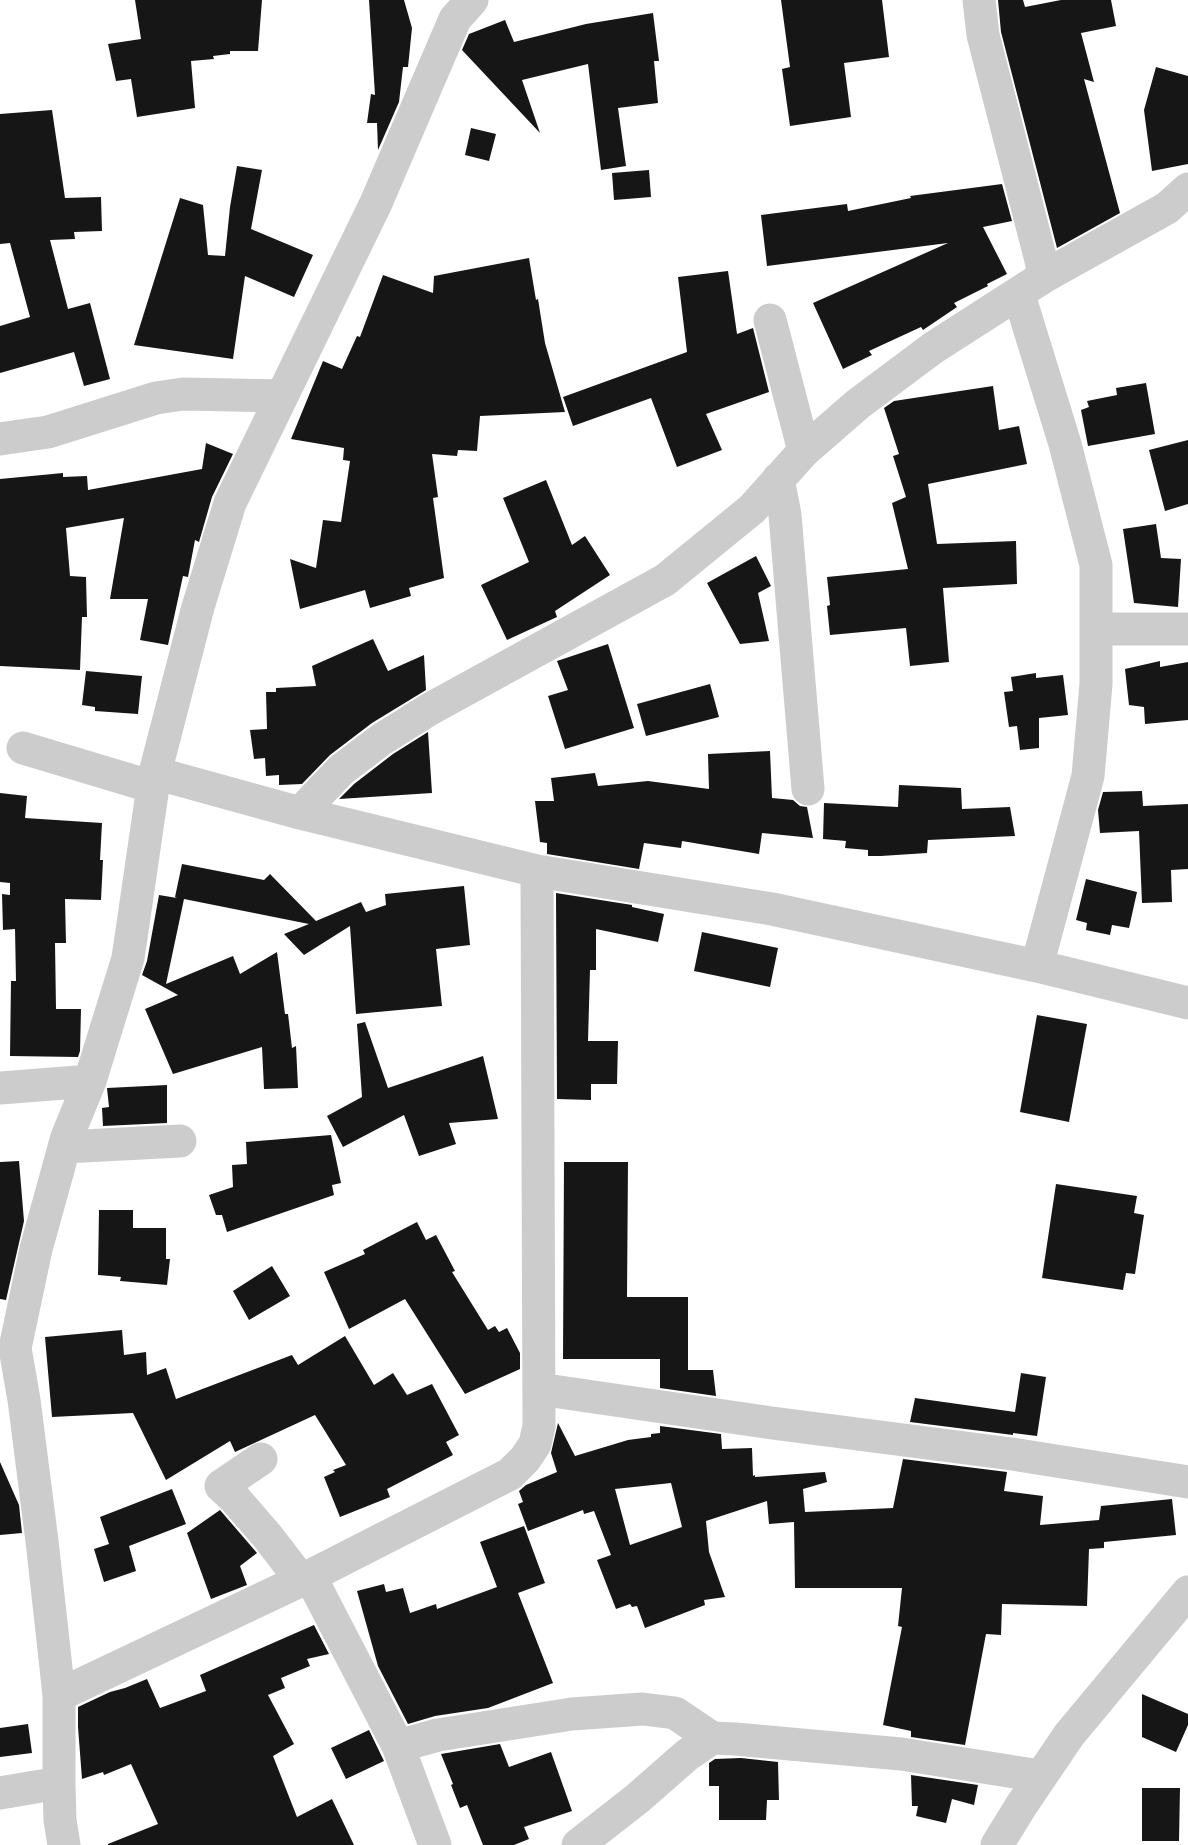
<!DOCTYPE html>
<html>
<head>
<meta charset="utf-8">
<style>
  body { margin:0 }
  canvas { display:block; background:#fff }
</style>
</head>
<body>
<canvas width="1188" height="1845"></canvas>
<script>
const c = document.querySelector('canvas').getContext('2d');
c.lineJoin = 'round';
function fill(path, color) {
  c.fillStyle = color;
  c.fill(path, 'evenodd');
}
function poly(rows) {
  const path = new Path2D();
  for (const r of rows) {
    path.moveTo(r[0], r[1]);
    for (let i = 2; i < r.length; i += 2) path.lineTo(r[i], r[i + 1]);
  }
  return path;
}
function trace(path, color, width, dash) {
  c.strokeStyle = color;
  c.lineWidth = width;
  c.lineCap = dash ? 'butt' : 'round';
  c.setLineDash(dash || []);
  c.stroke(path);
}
const building = poly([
  [135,0,262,0,258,51,230,51,230,54,213,56,214,59,191,61,195,108,137,117,131,79,116,81,108,44,141,39],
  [369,0,404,0,412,28,408,67,403,67,399,102,378,150,377,123,367,123,371,94,375,95],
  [781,0,882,0,889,57,844,63,851,117,790,126,782,69,790,67],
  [998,0,1023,0,1025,7,1061,0,1111,0,1116,26,1081,33,1094,82,1084,79,1120,213,1057,248,1001,32],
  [653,13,659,61,654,61,658,103,618,108,626,166,601,170,588,64,522,80,540,133,462,50,469,34,505,20,514,42,586,24],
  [1156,67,1188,76,1188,164,1152,171,1144,110],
  [52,110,65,198,101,197,102,231,74,232,75,239,50,240,68,309,90,303,110,379,84,386,74,352,0,373,0,326,30,317,10,243,0,244,0,114],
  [471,128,496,134,489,161,465,155],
  [237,166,262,170,251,229,313,255,294,297,245,276,233,359,134,345,180,198,203,205,208,255,225,256,230,207],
  [649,170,651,197,614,200,612,173],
  [1002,184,1012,221,983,227,1007,274,987,284,988,286,954,303,957,307,923,330,921,327,869,351,872,355,843,369,813,303,948,243,767,266,761,215,847,204,848,211,911,198,910,196],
  [529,258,536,300,538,299,545,343,565,412,480,416,477,451,458,450,457,456,432,454,438,497,433,498,444,578,409,588,411,596,370,608,365,590,300,609,290,559,316,568,323,520,341,522,350,461,343,460,344,448,291,439,323,361,342,369,357,336,360,337,383,275,433,293,434,276],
  [728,271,737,334,753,328,769,392,706,414,722,450,677,467,651,398,573,426,563,397,687,352,678,277],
  [1146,383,1155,434,1088,446,1081,410,1089,407,1087,401,1117,395,1116,388],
  [993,386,999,430,1019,426,1027,464,928,484,937,544,1016,541,1017,584,943,588,949,662,910,666,906,628,830,635,827,606,830,605,827,577,908,569,892,503,906,497,893,456,899,454,884,408,894,401],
  [1188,440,1188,504,1165,511,1149,450],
  [206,443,233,454,212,497,199,542,195,540,188,577,183,576,168,645,140,640,148,599,110,599,124,518,66,528,70,576,86,577,87,617,82,617,80,670,0,666,0,479,63,473,63,477,87,476,88,490,202,469],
  [546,480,572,545,585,536,610,575,555,611,557,617,507,640,481,585,529,562,503,498],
  [1156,524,1161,558,1181,559,1178,607,1134,603,1123,529],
  [756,556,771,586,758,593,769,641,740,644,707,583],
  [373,639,388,671,424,655,426,690,372,723,330,755,302,784,279,785,279,775,266,776,265,758,254,759,250,730,267,729,266,692,276,692,276,688,316,686,312,666],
  [608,644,634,728,565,749,548,696,568,690,557,661],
  [1160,661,1160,667,1188,662,1188,720,1145,724,1144,707,1129,705,1125,669],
  [86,671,142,676,138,714,95,711,95,707,82,705],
  [1036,673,1036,678,1063,675,1068,715,1039,718,1039,748,1020,750,1017,726,1009,727,1004,692,1013,691,1011,677],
  [710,684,719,717,646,736,637,704],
  [428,732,432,793,339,799,354,784,393,754],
  [770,751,772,798,793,800,800,806,807,807,813,838,762,833,759,854,682,841,681,848,644,843,639,869,547,854,547,843,540,842,535,801,554,801,551,778,595,773,598,786,648,781,709,789,708,754],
  [899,785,961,788,962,809,1010,807,1015,836,928,840,927,853,881,856,868,856,868,850,845,848,846,841,823,839,824,803,898,807],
  [1142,791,1143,806,1188,804,1188,869,1171,870,1172,902,1142,903,1139,831,1100,833,1098,810,1103,792],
  [0,793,27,796,25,818,102,823,100,860,103,860,101,900,65,899,66,943,55,943,56,1009,81,1009,80,1051,78,1057,10,1056,11,981,16,981,15,929,3,930,2,894,10,895,10,883,0,882],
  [182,864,264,880,270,874,316,921,361,902,366,912,386,905,385,894,464,886,470,945,436,949,442,1006,356,1014,350,926,304,955,284,934,309,924,184,899,166,984,233,956,240,974,277,952,285,1014,288,1014,292,1048,296,1046,298,1088,264,1089,262,1047,173,1074,145,1009,178,995,142,975,147,961,159,895,177,898,175,897],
  [1086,879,1137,892,1129,928,1112,925,1110,935,1086,930,1087,923,1076,920],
  [556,893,632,905,632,907,664,914,658,942,596,929,596,970,590,970,588,1041,618,1041,617,1084,591,1084,591,1100,557,1099],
  [702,932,778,948,770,987,694,971],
  [1037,1015,1087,1024,1069,1122,1020,1112],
  [365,1022,388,1088,483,1056,498,1119,449,1123,456,1144,419,1156,404,1115,343,1147,327,1116,362,1097,357,1024],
  [167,1085,167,1123,103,1126,102,1108,109,1107,107,1088],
  [331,1135,341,1183,332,1185,334,1195,227,1232,222,1215,216,1215,209,1195,233,1187,232,1165,247,1164,246,1142],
  [19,1161,24,1221,6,1300,0,1299,0,1162],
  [564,1162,628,1162,627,1297,688,1297,688,1370,713,1370,716,1396,660,1388,660,1359,563,1359],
  [1056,1184,1137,1196,1134,1213,1144,1215,1135,1274,1126,1273,1123,1290,1042,1278],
  [99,1210,133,1210,133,1228,166,1228,166,1259,170,1259,167,1285,120,1281,121,1277,98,1275],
  [417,1222,426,1240,436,1235,455,1271,452,1272,488,1330,495,1326,499,1332,507,1328,520,1353,520,1369,465,1394,405,1299,349,1329,324,1272,365,1254,363,1250],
  [272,1266,290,1296,249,1320,233,1291],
  [122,1330,124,1355,146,1352,147,1375,166,1368,176,1399,292,1355,298,1365,345,1336,374,1385,393,1373,407,1395,432,1384,459,1435,446,1442,453,1455,387,1489,390,1497,340,1517,324,1477,335,1472,333,1470,346,1465,315,1415,235,1452,230,1441,166,1480,133,1413,52,1417,45,1337],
  [1021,1373,1046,1377,1037,1436,1013,1433,1013,1435,910,1422,915,1398,1015,1412],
  [558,1423,575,1456,628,1440,651,1437,651,1434,660,1433,660,1426,721,1434,722,1449,752,1448,753,1476,755,1475,755,1477,825,1472,827,1482,803,1489,805,1512,893,1508,903,1459,1007,1472,1004,1491,1043,1496,1040,1525,1099,1520,1101,1506,1172,1499,1176,1535,1104,1542,1104,1548,1089,1549,1087,1606,1002,1604,1001,1635,986,1634,965,1745,911,1737,911,1731,883,1725,902,1627,898,1626,902,1588,795,1588,794,1522,769,1524,767,1501,706,1521,709,1552,725,1597,704,1600,705,1605,645,1628,637,1606,632,1607,630,1604,616,1609,597,1560,611,1555,594,1511,584,1514,583,1510,528,1531,518,1504,523,1502,519,1491,526,1485,557,1472,551,1453],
  [671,1483,682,1527,630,1545,615,1489],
  [0,1462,19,1505,22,1533,0,1535],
  [172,1489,186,1524,129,1546,136,1571,104,1582,94,1549,109,1544,100,1517],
  [220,1510,257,1553,240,1566,247,1585,211,1599,187,1533],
  [524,1526,545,1583,518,1593,553,1683,488,1708,435,1716,408,1724,378,1666,357,1591,384,1584,386,1592,403,1588,410,1613,436,1604,437,1609,497,1587,480,1542],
  [314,1625,329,1654,307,1659,310,1666,281,1678,285,1688,268,1695,294,1744,273,1756,297,1817,332,1799,354,1845,108,1845,108,1844,158,1824,131,1764,104,1775,103,1772,82,1779,78,1727,78,1707,110,1692,125,1688,147,1679,160,1708,206,1691,200,1675],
  [1142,1694,1188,1714,1188,1725,1176,1752,1142,1737],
  [28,1724,32,1753,0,1757,0,1728],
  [369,1730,384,1761,346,1779,331,1748],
  [500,1744,509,1767,551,1752,572,1811,524,1827,529,1839,514,1845,483,1845,467,1805,460,1808,451,1785,453,1784,441,1754],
  [741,1758,778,1762,779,1800,767,1800,766,1820,719,1820,719,1786,709,1786,709,1763,715,1759],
  [911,1775,978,1785,974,1805,952,1799,946,1823,916,1816,918,1806,912,1806],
  [1142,1788,1180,1788,1179,1841,1142,1841]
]);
const minor = poly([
  [979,0,983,35,1045,276],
  [1019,295,1065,444,1096,565,1096,684,1088,776,1037,966],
  [770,320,804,451],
  [0,439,48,432,156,398,183,394,282,396],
  [778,479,785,515,808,789],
  [1097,629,1188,629],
  [23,748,153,787],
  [155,773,300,813,537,871,772,909,1037,966,1188,1003],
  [300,813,341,770,382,739,430,709,665,580,752,509,804,451,858,404,933,348,1045,276,1167,208,1188,189],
  [0,1088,90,1081],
  [64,1147,180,1141],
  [539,1389,772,1423,1012,1454,1188,1482],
  [261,1459,221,1486,236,1500,268,1537,301,1580],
  [310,1576,398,1746,435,1845],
  [59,1695,310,1576,510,1474,525,1459,535,1444,539,1426,537,871],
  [398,1746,438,1735,572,1714,643,1709,675,1713,712,1738],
  [0,1793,59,1783],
  [64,1845,60,1820,59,1783,59,1695,42,1541,24,1400,15,1348,36,1249,67,1137,90,1081,128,958,155,773,198,607,230,503,376,203,455,19,472,0],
  [578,1845,638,1798,687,1755,712,1738,735,1739,901,1754,1040,1776],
  [997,1845,1021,1806,1069,1735,1188,1592]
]);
fill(building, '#161616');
trace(minor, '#ccc', 33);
</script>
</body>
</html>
